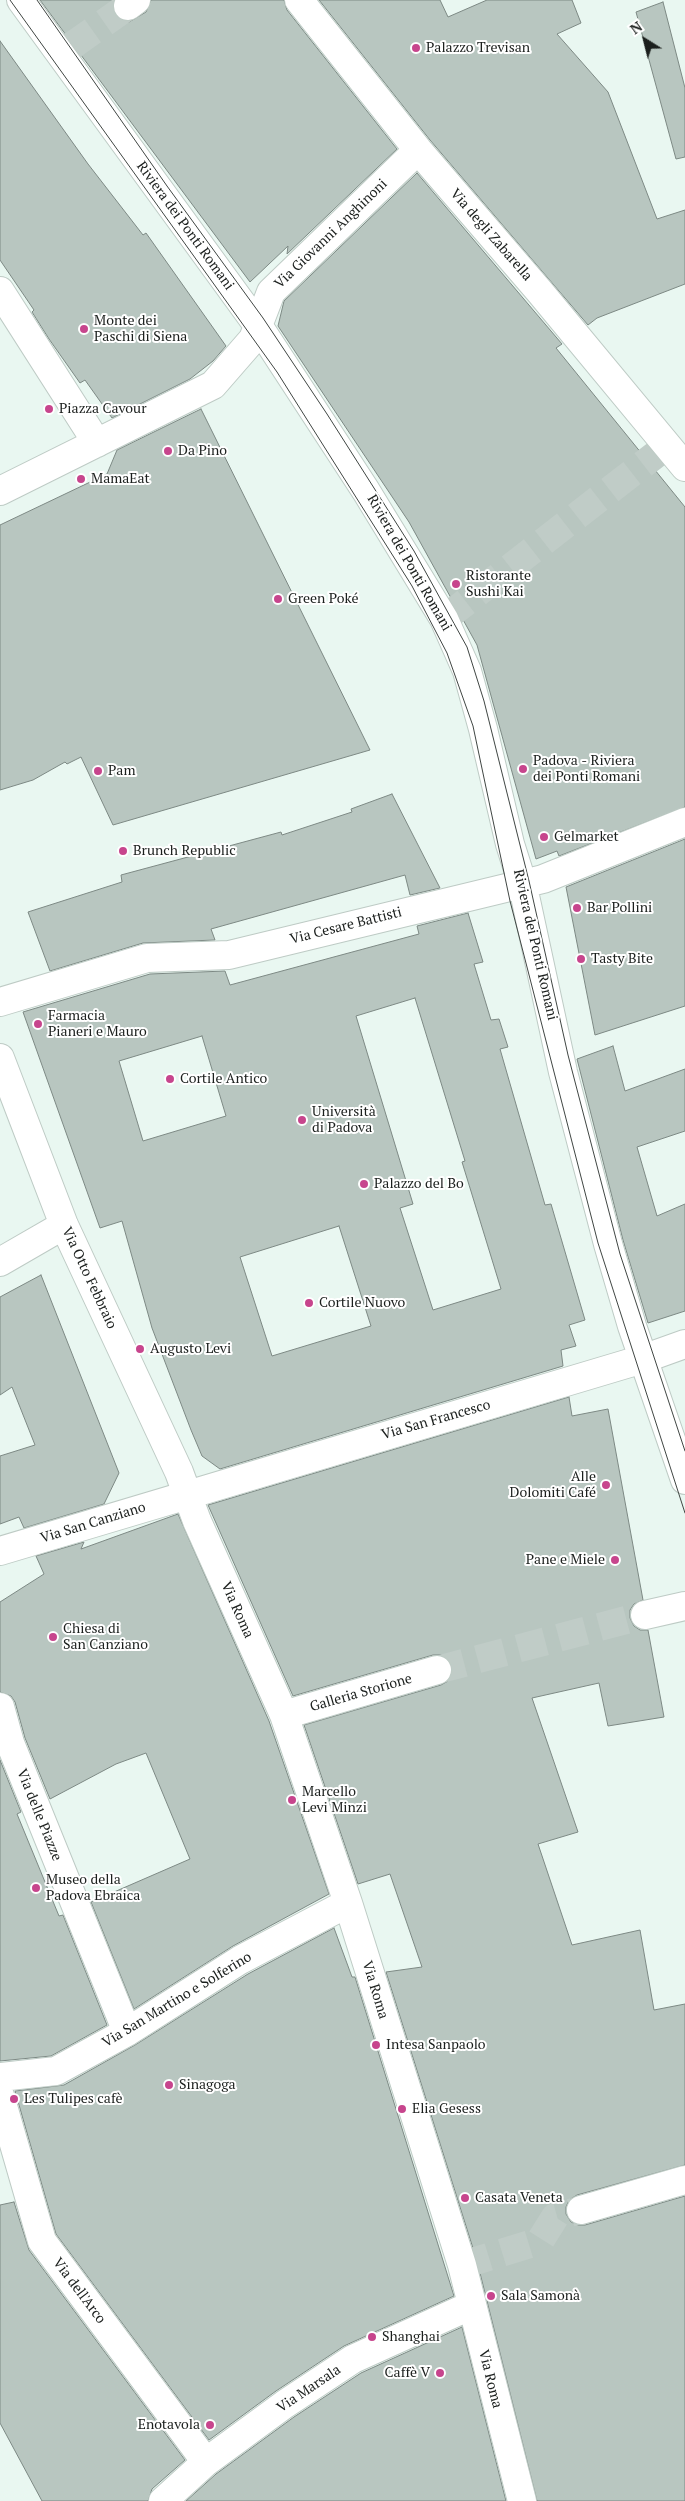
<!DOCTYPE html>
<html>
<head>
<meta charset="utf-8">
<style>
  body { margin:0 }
  #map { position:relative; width:685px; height:2501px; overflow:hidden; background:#e9f7f1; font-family:"PT Serif",serif }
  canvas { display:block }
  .north { position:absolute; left:620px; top:15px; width:50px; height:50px; -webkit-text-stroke:4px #fff; paint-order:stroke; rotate:324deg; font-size:14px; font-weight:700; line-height:20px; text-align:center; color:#1b1f1d }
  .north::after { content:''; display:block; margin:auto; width:18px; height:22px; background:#1b1f1d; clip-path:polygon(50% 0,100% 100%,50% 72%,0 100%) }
</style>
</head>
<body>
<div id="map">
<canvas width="685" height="2501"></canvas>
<div class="north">N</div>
</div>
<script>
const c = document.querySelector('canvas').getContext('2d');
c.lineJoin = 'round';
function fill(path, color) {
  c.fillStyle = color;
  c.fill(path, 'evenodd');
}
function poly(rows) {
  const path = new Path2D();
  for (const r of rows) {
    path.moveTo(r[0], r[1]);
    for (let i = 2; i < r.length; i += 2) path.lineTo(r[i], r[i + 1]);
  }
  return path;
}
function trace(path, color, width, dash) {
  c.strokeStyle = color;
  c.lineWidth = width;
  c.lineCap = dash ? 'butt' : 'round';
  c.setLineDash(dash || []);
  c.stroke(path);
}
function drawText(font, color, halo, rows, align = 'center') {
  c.font = font + ' "PT Serif",serif';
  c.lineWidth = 4;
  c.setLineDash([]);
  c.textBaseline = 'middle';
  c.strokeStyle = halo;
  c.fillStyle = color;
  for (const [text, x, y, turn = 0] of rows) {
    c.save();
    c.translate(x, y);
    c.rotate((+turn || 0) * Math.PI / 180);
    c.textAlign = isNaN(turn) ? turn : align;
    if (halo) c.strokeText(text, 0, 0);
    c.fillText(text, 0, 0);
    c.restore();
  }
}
const building = poly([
  [40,0,114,0,112,7,115,15,121,20,129,22,146,12,151,0,284,0,287,10,397,149,287,254,288,246,250,282,40,0],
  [319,0,440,0,448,17,487,0,572,0,581,23,557,34,608,92,657,219,685,210,685,284,597,318,588,325,430,140,319,0],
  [663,2,685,88,685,157,676,159,636,12,663,2],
  [0,41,88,164,143,235,146,233,226,346,213,361,190,379,112,418,85,380,80,383,49,339,32,312,34,310,0,260,0,41],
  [417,173,562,344,556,348,685,507,685,807,559,856,557,851,536,859,477,645,409,522,278,326,284,301,417,173],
  [201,409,370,750,113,825,81,757,67,764,65,762,33,780,0,790,0,525,107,474,117,450,201,409],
  [392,794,440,888,410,895,405,875,211,929,215,940,143,943,50,971,28,912,122,882,121,875,281,832,282,835,352,812,351,809,392,794],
  [685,839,685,1006,595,1035,566,887,685,839],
  [468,913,483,962,474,964,491,1020,499,1019,508,1047,500,1049,545,1205,551,1204,585,1320,569,1325,576,1346,561,1350,563,1366,220,1469,202,1456,191,1430,152,1328,122,1221,100,1228,23,1012,150,974,225,971,230,985,419,934,417,926,468,913],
  [415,998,465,1161,462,1162,501,1289,433,1310,400,1208,413,1204,356,1016,415,998],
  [202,1036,226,1116,143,1141,119,1061,202,1036],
  [339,1226,371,1326,272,1356,240,1257,339,1226],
  [613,1046,625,1091,685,1069,685,1131,637,1147,657,1216,685,1204,685,1311,648,1323,623,1240,577,1059,613,1046],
  [41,1275,119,1473,104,1504,24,1528,19,1517,0,1524,0,1456,35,1445,12,1387,0,1395,0,1297,41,1275],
  [569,1397,572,1416,608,1409,643,1600,634,1604,630,1610,630,1618,634,1626,640,1630,648,1630,664,1717,608,1726,599,1683,532,1698,578,1832,538,1844,572,1945,640,1930,654,2010,685,2004,685,2165,577,2195,569,2200,566,2207,566,2214,571,2222,578,2225,585,2225,685,2196,685,2501,537,2501,477,2261,386,1972,422,1967,390,1874,358,1884,304,1725,441,1685,448,1681,452,1674,452,1665,448,1659,441,1655,433,1655,293,1696,208,1505,569,1397],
  [178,1514,269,1721,329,1894,233,1946,134,2009,91,1902,190,1859,146,1753,116,1764,50,1799,25,1738,15,1702,11,1696,0,1692,0,1602,44,1574,36,1556,84,1542,81,1549,178,1514],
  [0,1760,21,1812,17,1814,59,1916,63,1915,107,2025,51,2056,0,2061,0,1760],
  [334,1928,352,1977,355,1977,454,2296,344,2346,276,2391,209,2440,56,2234,15,2091,64,2085,135,2045,248,1974,334,1928],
  [14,2202,29,2250,185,2460,152,2489,148,2501,42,2501,0,2423,0,2205,14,2202],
  [462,2327,506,2501,186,2501,216,2474,294,2417,361,2373,462,2327]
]);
const streetTunnel = poly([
  [70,47,128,6],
  [444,619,668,445],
  [437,1670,645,1615],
  [462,2265,540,2241,555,2217,581,2210]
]);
const street = poly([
  [21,0,259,327,366,491,444,619,467,671,483,729,510,844,522,882,563,1072,608,1244,632,1326,685,1480],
  [299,0,418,150,540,292,685,467],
  [128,6,136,0],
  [0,291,97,443],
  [0,491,213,385,253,339,271,292,418,150],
  [0,1002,147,958,229,955,543,879,685,822],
  [0,1058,64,1225,179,1472,197,1521,284,1715,348,1903,462,2265,522,2501],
  [0,1262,64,1225],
  [0,1551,643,1359,685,1344],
  [645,1615,685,1606],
  [0,1707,10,1743,127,2032],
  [284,1715,437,1670],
  [0,2077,56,2071,127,2032,240,1960,348,1903],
  [0,2096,42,2241,206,2462],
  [581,2210,685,2180],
  [163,2501,206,2462,285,2404,353,2359,472,2305]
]);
const tram = poly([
  [10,0,277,372,412,586,447,653,473,726,510,901,598,1243,685,1513],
  [37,0,167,186,263,318,327,414,414,551,467,647,484,701,529,881,568,1055,620,1254,685,1451]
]);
const markers = [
  [416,48,5,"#c7458d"],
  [84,329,5,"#c7458d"],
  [49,409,5,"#c7458d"],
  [168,451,5,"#c7458d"],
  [81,479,5,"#c7458d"],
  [456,584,5,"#c7458d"],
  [278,599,5,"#c7458d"],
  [523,769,5,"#c7458d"],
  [98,771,5,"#c7458d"],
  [544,837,5,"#c7458d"],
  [123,851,5,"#c7458d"],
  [577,908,5,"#c7458d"],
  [581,959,5,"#c7458d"],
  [38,1024,5,"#c7458d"],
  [170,1079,5,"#c7458d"],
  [302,1120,5,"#c7458d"],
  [364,1184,5,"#c7458d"],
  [309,1303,5,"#c7458d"],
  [140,1349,5,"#c7458d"],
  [606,1485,5,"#c7458d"],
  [615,1560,5,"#c7458d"],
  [53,1637,5,"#c7458d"],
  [292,1800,5,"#c7458d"],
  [36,1888,5,"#c7458d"],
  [376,2045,5,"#c7458d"],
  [169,2085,5,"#c7458d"],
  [14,2099,5,"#c7458d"],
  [402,2109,5,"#c7458d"],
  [465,2198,5,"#c7458d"],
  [491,2296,5,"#c7458d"],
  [372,2337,5,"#c7458d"],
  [440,2373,5,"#c7458d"],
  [210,2425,5,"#c7458d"]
];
const poiNames = [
  ["Palazzo Trevisan",426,48],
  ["Monte dei",94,321],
  ["Paschi di Siena",94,337],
  ["Piazza Cavour",59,409],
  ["Da Pino",178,451],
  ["MamaEat",91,479],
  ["Ristorante",466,576],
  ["Sushi Kai",466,592],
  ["Green Poké",288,599],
  ["Padova - Riviera",533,761],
  ["dei Ponti Romani",533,777],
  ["Pam",108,771],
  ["Gelmarket",554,837],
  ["Brunch Republic",133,851],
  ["Bar Pollini",587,908],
  ["Tasty Bite",591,959],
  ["Farmacia",48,1016],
  ["Pianeri e Mauro",48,1032],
  ["Cortile Antico",180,1079],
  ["Università",312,1112],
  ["di Padova",312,1128],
  ["Palazzo del Bo",374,1184],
  ["Cortile Nuovo",319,1303],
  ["Augusto Levi",150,1349],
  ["Alle",596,1477,"right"],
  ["Dolomiti Café",596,1493,"right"],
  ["Pane e Miele",605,1560,"right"],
  ["Chiesa di",63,1629],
  ["San Canziano",63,1645],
  ["Marcello",302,1792],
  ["Levi Minzi",302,1808],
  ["Museo della",46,1880],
  ["Padova Ebraica",46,1896],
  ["Intesa Sanpaolo",386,2045],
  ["Sinagoga",179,2085],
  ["Les Tulipes cafè",24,2099],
  ["Elia Gesess",412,2109],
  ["Casata Veneta",475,2198],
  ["Sala Samonà",501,2296],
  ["Shanghai",382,2337],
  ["Caffè V",430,2373,"right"],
  ["Enotavola",200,2425,"right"]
];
const streetNames = [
  ["Riviera dei Ponti Romani",185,226,54],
  ["Via Giovanni Anghinoni",331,234,-44],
  ["Via degli Zabarella",491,235,49],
  ["Riviera dei Ponti Romani",409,563,60],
  ["Via Cesare Battisti",346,926,-14],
  ["Riviera dei Ponti Romani",535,945,77],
  ["Via Otto Febbraio",89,1278,65],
  ["Via San Francesco",436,1420,-16],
  ["Via San Canziano",93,1523,-17],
  ["Via Roma",237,1610,66],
  ["Galleria Storione",361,1693,-16],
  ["Via delle Piazze",39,1815,68],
  ["Via Roma",375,1990,73],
  ["Via San Martino e Solferino",177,2000,-31],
  ["Via dell'Arco",79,2291,53],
  ["Via Roma",490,2379,76],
  ["Via Marsala",309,2389,-34]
];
fill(building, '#b8c6c0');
trace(building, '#7d8984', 1);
trace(streetTunnel, '#c0ccc7', 28, [28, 14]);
trace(street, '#becbc5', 30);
trace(street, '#fff', 28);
trace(tram, '#404643', 1);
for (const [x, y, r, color] of markers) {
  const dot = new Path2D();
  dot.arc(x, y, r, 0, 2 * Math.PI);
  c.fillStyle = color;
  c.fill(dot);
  trace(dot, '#fff', 2);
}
drawText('14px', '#1b1f1d', '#fff', poiNames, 'left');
drawText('14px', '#1b1f1d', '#fff', streetNames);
</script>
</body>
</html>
